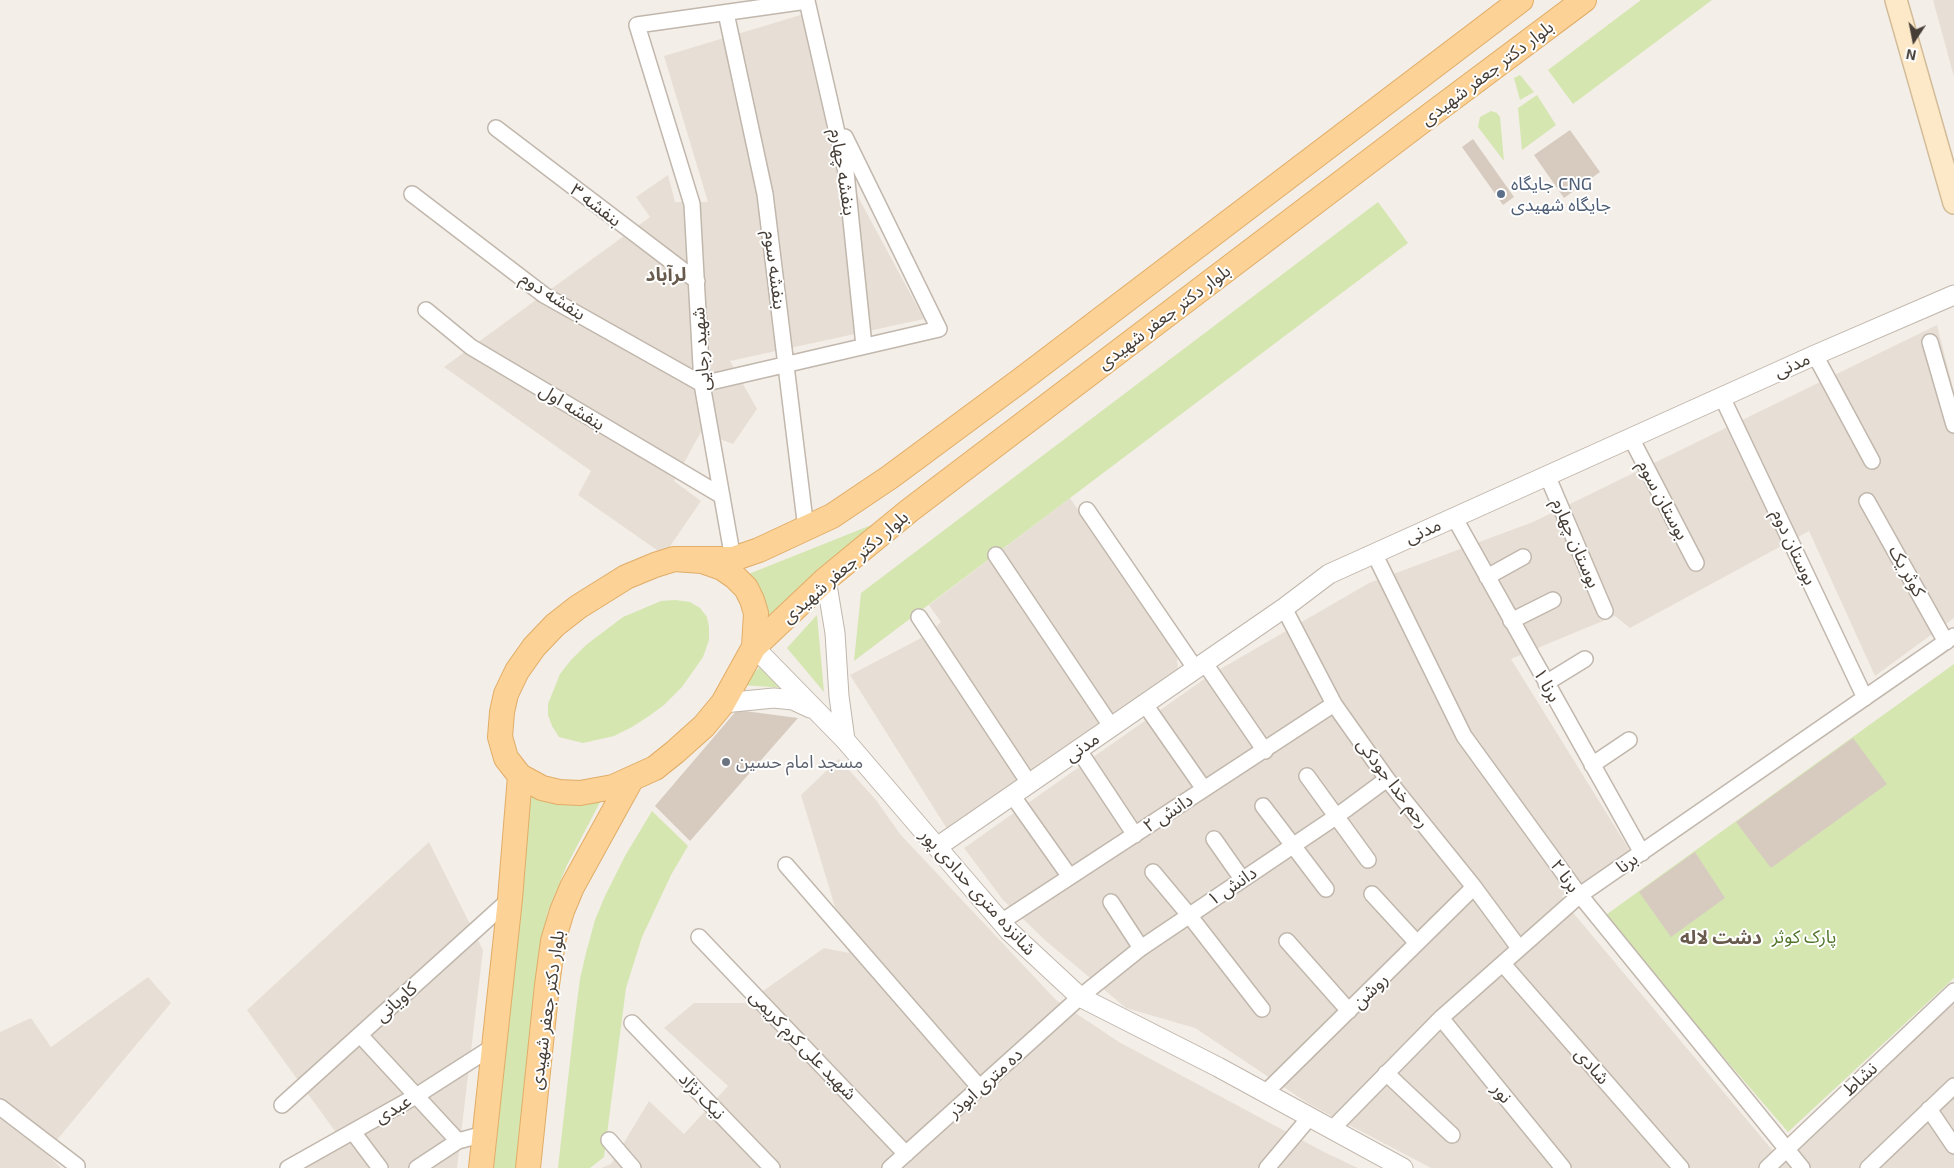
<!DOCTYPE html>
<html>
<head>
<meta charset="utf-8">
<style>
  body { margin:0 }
  #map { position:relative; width:1954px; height:1168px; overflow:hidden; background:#f3eee7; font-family:"Exo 2",sans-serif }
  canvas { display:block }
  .north { position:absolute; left:1889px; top:15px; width:50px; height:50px; -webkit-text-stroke:4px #fff; paint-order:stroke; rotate:191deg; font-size:14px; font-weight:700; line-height:20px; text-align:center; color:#463e36 }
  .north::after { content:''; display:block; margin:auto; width:18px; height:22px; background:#463e36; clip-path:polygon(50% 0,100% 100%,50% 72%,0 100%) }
</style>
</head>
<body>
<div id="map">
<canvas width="1954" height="1168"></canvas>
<div class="north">N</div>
</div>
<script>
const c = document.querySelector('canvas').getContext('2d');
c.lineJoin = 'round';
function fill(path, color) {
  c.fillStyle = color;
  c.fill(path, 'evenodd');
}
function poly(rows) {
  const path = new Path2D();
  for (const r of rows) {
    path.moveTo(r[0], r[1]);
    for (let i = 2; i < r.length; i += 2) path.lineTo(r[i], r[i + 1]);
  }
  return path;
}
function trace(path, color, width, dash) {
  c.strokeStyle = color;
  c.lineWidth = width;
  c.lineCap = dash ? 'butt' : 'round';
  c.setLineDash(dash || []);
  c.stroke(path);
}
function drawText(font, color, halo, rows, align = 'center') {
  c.font = font + ' "Exo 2","Noto Sans Arabic",sans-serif';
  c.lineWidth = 4;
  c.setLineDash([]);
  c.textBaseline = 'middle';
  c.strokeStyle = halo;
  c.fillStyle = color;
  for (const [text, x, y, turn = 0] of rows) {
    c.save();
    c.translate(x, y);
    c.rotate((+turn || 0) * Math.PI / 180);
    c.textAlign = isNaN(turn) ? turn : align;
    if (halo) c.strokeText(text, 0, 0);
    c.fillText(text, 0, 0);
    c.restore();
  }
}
const residential = poly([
  [1933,0,1954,0,1954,77],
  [804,14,830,145,924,319,730,361,757,409,733,444,701,432,674,481,701,501,664,555,578,495,591,471,444,367,650,217,636,197,668,175,675,202,708,202,664,56],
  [1937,325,1954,392,1954,618,1875,676,1809,531,1630,628,1615,616,1511,659,1630,851,1562,896,1575,915,1784,1164,1954,1002,1954,1168,1431,1168,1309,1104,1195,1028,1126,1008,1046,941,1003,900,964,848,1210,675,1369,583,1533,522],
  [1070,498,1177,656,1178,673,949,832,850,675,927,635,941,622,929,605],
  [839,759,876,800,900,834,1056,1000,1119,1042,1326,1153,1358,1168,601,1168,611,1164,649,1101,684,1134,728,1086,664,1028,694,1003,746,1003,824,948,849,953,801,795],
  [429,842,483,950,457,1168,304,1168,345,1145,247,1010],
  [148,977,171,1003,46,1153,61,1168,0,1168,0,1032,31,1018,51,1047]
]);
const green = poly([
  [1641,0,1712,0,1573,104,1548,70],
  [1520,75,1534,92,1520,100,1514,78],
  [1537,95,1556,125,1522,150,1518,108],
  [1491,111,1497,113,1500,117,1504,161,1478,127,1480,117],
  [1378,202,1408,243,854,661,861,593],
  [899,514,759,623,731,581],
  [675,600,690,602,700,608,707,617,709,627,709,640,703,657,682,687,664,705,649,716,632,727,614,736,583,743,559,737,552,726,548,715,548,704,560,674,571,660,586,645,623,617,661,601],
  [817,615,824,692,787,648],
  [763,664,786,688,741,685],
  [1954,664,1954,978,1788,1132,1603,917],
  [532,777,607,789,567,865,548,911,539,950,517,1168,494,1168],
  [652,811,688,846,671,875,642,937,626,988,604,1157,590,1168,558,1168,575,1017,580,979,586,953,595,920,605,896,625,856]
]);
const building = poly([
  [1570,130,1600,172,1564,198,1534,155],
  [1473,139,1514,197,1503,205,1462,147],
  [737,710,798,718,690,841,655,806],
  [1853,738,1887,784,1771,868,1736,822],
  [1695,852,1725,898,1671,937,1639,892]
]);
const minor = poly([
  [726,13,765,194,806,529],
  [496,128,697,281],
  [412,194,544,295,702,384,939,329,845,137],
  [426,310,471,347,722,496],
  [1930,342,1954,425],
  [1815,355,1872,461],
  [1722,397,1865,698],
  [1631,438,1696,563],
  [1547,475,1605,611],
  [1867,501,1946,642],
  [1087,510,1195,668],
  [1454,517,1642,853],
  [1374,553,1464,736,1575,889,1802,1168],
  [996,555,1111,726],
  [733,559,702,384,692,204,637,25,807,1,846,172,864,346],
  [1487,577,1523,557],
  [1284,608,1334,704,1387,779,1474,887,1519,948],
  [919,617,1029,783],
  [1511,621,1553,600],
  [1204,662,1265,751],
  [1546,683,1585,659],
  [1144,703,1204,789],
  [1078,749,1135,835],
  [1592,765,1629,740],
  [1307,776,1368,860],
  [1012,795,1070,877],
  [1263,806,1326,889],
  [1214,839,1242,879],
  [786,865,980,1088],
  [1153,872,1189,915,1262,1009],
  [1372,894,1417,943],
  [1111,902,1141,948],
  [1001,922,1334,704],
  [699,937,906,1154],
  [1287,941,1349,1011],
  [1503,964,1681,1168],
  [1441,1018,1563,1168],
  [632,1023,772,1168],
  [360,1035,458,1141,484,1134],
  [1386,1073,1452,1135],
  [1265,1093,1474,887],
  [282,1105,510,899],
  [0,1107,77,1166,77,1168],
  [1929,1109,1954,1146],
  [1332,1129,1441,1018,1580,895,1954,636],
  [353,1132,380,1168],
  [609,1140,633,1168],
  [288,1168,416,1096,494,1046],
  [417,1168,458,1141],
  [890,1168,1080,997,1141,948,1337,816,1387,779],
  [1267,1168,1310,1117],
  [1767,1168,1954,991],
  [1868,1168,1954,1086]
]);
const tertiary = poly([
  [826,579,835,633,839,696,845,740],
  [754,647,845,740,1009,931,1080,997,1218,1067,1403,1168],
  [723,703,774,698,793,700,810,708],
  [937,847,1284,608,1329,574,1815,355,1954,295]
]);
const secondary = poly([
  [1896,0,1954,203]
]);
const primary = poly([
  [674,559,733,559,759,550,832,516,890,477,1021,380,1521,0],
  [674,559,702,561,722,568,735,577,746,588,752,600,756,613,754,647,723,703,704,726,675,752,655,768,613,787,580,793,559,792,542,788,520,776,506,758,500,737,502,712,506,694,517,671,534,647,555,625,578,607,626,577,655,565,674,559],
  [754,647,826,579,910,510,1417,125,1584,0],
  [481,1168,510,899,520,776],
  [528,1168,547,985,553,941,562,911,572,887,631,780]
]);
const markers = [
  [1501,194,5,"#5c6f8a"],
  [726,762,5,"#6b7280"]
];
const streetNames = [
  ["بلوار دکتر جعفر شهیدی",1487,73,-37],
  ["بنفشه چهارم",843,172,81],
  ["بنفشه ۳",596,205,37],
  ["بنفشه سوم",775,270,83],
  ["بنفشه دوم",553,296,33],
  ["بلوار دکتر جعفر شهیدی",1164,317,-37],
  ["شهید رجایی",701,349,-94],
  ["مدنی",1792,365,-24],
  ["بنفشه اول",572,407,31],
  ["بوستان سوم",1663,500,62],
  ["مدنی",1423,531,-24],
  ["بوستان چهارم",1576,543,67],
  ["بوستان دوم",1794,547,65],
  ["بلوار دکتر جعفر شهیدی",845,567,-41],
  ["کوثر یک",1907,571,61],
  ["برنا ۱",1547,685,61],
  ["مدنی",1082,747,-35],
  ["رحم خدا جودکی",1393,783,53],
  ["دانش ۲",1168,813,-33],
  ["برنا",1627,863,-35],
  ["برنا ۲",1565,876,54],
  ["دانش ۱",1232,886,-34],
  ["شانزده متری حدادی پور",978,892,48],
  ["روشن",1370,991,-45],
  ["کاویانی",396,1002,-42],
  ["بلوار دکتر جعفر شهیدی",547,1010,-82],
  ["شهید علی کرم کریمی",803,1045,46],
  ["شادی",1592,1066,49],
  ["نشاط",1860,1079,-43],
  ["ده متری ابوذر",985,1083,-42],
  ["نور",1502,1093,51],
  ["نیک نژاد",702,1096,46],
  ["عبدی",393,1109,-30]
];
const serviceNames = [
  ["جایگاه CNG",1511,184],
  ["جایگاه شهیدی",1511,205]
];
const worshipNames = [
  ["مسجد امام حسین",736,762]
];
const parkNames = [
  ["پارک کوثر",1804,937]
];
const neighbourhoodNames = [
  ["لرآباد",666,275],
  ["دشت لاله",1721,938]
];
fill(residential, '#e7dfd5');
fill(green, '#d5e6b1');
fill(building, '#d7cbc0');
trace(minor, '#c1b7ad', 18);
trace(tertiary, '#c1b7ad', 21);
trace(secondary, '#d2bb98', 24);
trace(primary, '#e1ad67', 26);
trace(minor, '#fff', 15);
trace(tertiary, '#fff', 19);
trace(secondary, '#fde9c7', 21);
trace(primary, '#fcd297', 24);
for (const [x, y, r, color] of markers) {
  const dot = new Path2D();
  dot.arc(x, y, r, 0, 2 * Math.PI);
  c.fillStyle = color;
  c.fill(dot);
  trace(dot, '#fff', 2);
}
drawText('18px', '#463e36', '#fff', streetNames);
drawText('18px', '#4e5e75', '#fff', serviceNames, 'left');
drawText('18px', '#5b616d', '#fff', worshipNames, 'left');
drawText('18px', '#51762a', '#fff', parkNames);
drawText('bold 19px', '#685a4d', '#fff', neighbourhoodNames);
</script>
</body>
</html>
